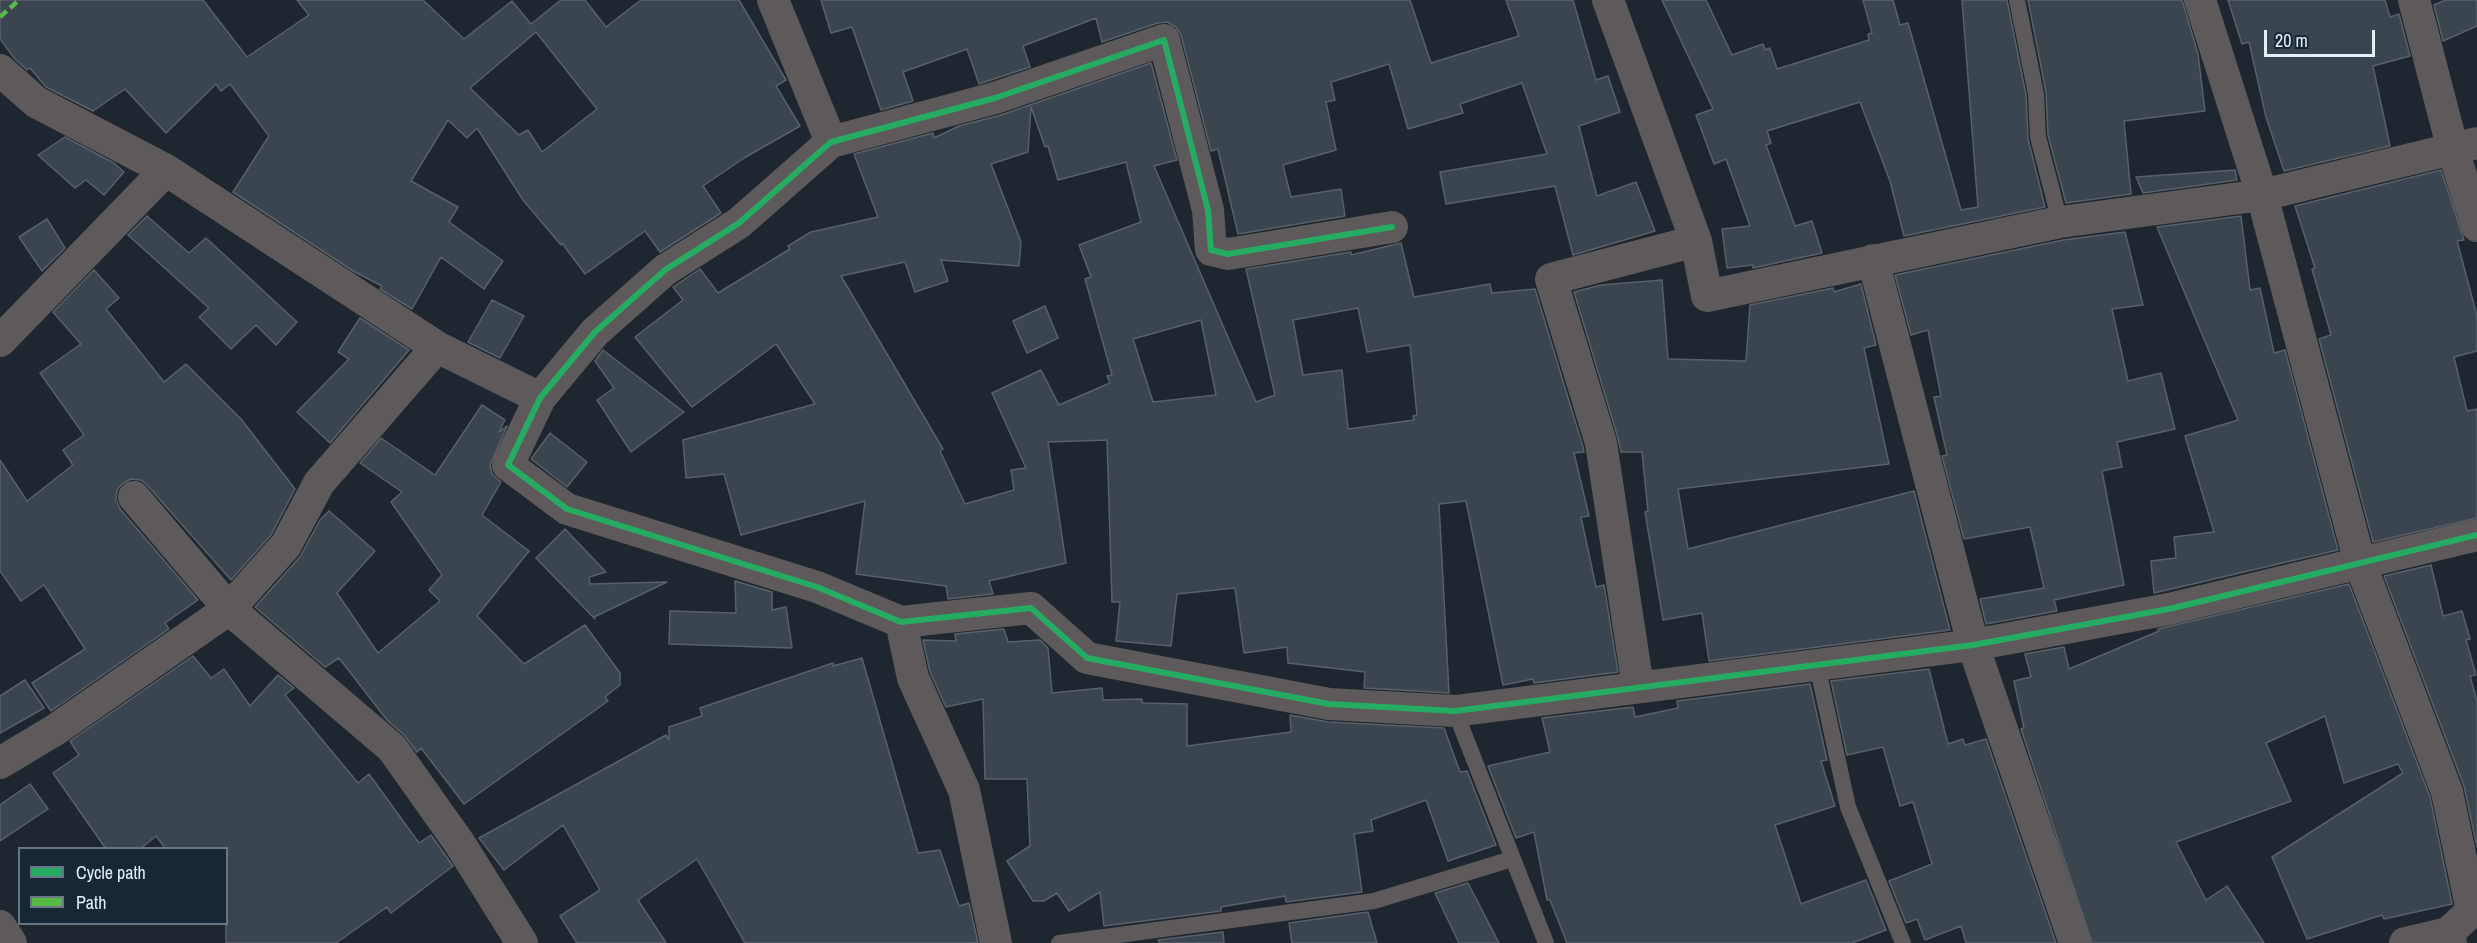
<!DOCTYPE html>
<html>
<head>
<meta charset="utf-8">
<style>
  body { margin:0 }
  #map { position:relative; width:2477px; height:943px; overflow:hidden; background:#1e272f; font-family:"Archivo Narrow",sans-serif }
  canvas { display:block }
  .legend { position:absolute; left:18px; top:847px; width:210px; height:78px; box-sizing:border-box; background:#172736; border:2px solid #697784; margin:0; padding:8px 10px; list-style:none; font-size:18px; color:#e5effa }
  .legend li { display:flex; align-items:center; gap:12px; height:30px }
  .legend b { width:30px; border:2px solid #697784 }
  .scale { position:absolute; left:2264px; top:30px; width:111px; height:27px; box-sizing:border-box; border:3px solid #e5effa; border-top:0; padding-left:8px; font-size:18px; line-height:21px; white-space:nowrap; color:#e5effa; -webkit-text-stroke:4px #172736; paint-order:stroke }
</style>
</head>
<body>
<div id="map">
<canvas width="2477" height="943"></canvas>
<ul class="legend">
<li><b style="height:8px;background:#26ab63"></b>Cycle path</li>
<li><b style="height:8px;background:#58b947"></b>Path</li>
</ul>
<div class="scale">20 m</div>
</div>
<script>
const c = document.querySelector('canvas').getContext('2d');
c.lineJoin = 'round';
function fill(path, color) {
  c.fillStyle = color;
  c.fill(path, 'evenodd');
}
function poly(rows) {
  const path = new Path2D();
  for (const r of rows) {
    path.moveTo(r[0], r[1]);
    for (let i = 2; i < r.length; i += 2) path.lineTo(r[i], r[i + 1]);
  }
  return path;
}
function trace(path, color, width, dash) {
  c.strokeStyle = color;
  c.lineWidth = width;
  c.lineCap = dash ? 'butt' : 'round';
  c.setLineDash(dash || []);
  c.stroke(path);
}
const building = poly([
  [0,0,203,0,247,57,309,15,297,0,423,0,464,39,512,1,531,24,561,0,585,0,606,27,641,0,739,0,786,80,776,86,800,126,744,158,703,186,721,213,660,252,645,231,585,274,562,243,561,245,523,200,477,128,467,138,448,120,411,181,458,207,449,222,503,261,484,289,441,257,412,309,380,289,382,286,353,271,233,192,269,136,230,84,221,91,216,84,166,133,125,89,93,111,46,87,30,68,27,70,15,59,0,39,0,0],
  [536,32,597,109,542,152,528,130,519,135,470,88,536,32],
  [821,0,1410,0,1431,63,1519,36,1506,0,1573,0,1596,80,1608,76,1620,112,1579,126,1597,196,1636,182,1655,231,1573,255,1555,186,1446,204,1440,172,1547,154,1522,83,1460,104,1463,113,1408,129,1389,64,1331,82,1335,100,1326,102,1336,150,1283,165,1291,197,1341,189,1345,216,1238,234,1218,149,1211,151,1181,35,1176,27,1167,22,1158,23,1102,42,1096,18,1023,46,1030,67,979,84,967,49,903,72,913,101,881,110,852,27,831,33,821,0],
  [1662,0,1706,0,1732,55,1763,44,1765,50,1770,48,1777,69,1869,40,1868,34,1872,33,1863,0,1893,0,1900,25,1908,23,1961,210,1978,207,1962,0,2007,0,2026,95,2028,139,2045,207,1904,236,1890,181,1860,102,1767,131,1771,143,1766,145,1795,226,1812,221,1822,253,1753,268,1753,265,1727,268,1722,229,1750,226,1726,159,1714,164,1696,115,1713,109,1662,0],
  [2028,0,2182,0,2198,54,2205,111,2124,121,2131,194,2066,203,2048,135,2046,92,2028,0],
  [2228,0,2385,0,2390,17,2399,14,2410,56,2373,66,2390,146,2284,171,2266,117,2249,42,2242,44,2228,0],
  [2446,0,2477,0,2477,26,2443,41,2434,5,2446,0],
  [1151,63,1177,160,1154,166,1256,402,1275,395,1246,269,1351,252,1351,255,1401,243,1414,297,1490,284,1492,293,1535,289,1583,447,1584,452,1574,453,1589,516,1581,517,1596,587,1604,585,1618,672,1534,683,1533,679,1503,685,1466,501,1439,504,1449,693,1364,688,1365,672,1288,663,1287,647,1244,653,1235,588,1177,594,1171,646,1116,641,1120,602,1112,602,1107,440,1048,442,1066,563,989,581,993,594,948,599,946,586,856,574,865,501,741,535,724,474,686,478,683,440,815,404,776,344,692,407,635,337,683,300,673,287,700,269,718,293,790,249,788,246,811,232,878,217,854,154,933,133,934,138,959,126,1001,115,1151,63],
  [1031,107,1045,147,1048,146,1058,180,1126,162,1141,222,1079,245,1091,277,1085,279,1112,375,1107,376,1110,383,1059,405,1041,370,992,393,1026,468,1011,470,1014,490,965,504,940,451,943,449,841,276,905,262,915,292,948,281,941,260,1019,266,1021,242,991,164,1028,152,1031,107],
  [1358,308,1367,352,1410,345,1417,415,1413,416,1414,420,1348,429,1342,370,1303,375,1293,320,1358,308],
  [1201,320,1216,395,1153,402,1133,339,1201,320],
  [65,137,114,163,124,172,104,195,86,180,75,188,38,155,65,137],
  [2235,170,2237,180,2143,193,2136,177,2235,170],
  [2441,170,2464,240,2457,241,2477,316,2477,351,2454,357,2467,411,2477,409,2477,518,2373,542,2319,339,2331,335,2312,269,2315,268,2295,206,2441,170],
  [147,216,189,253,206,238,297,322,276,345,256,325,231,349,199,317,209,308,128,235,147,216],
  [2241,216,2250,290,2260,288,2274,353,2285,350,2338,550,2154,593,2151,561,2176,558,2174,537,2214,532,2185,436,2238,420,2157,227,2241,216],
  [47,219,65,248,42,271,19,237,47,219],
  [2125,232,2143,305,2112,309,2128,381,2161,373,2175,429,2117,442,2122,467,2102,471,2124,585,2054,600,2057,611,1986,624,1980,599,2044,588,2030,527,1964,539,1942,456,1947,455,1934,397,1941,396,1928,330,1911,335,1895,275,2063,240,2125,232],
  [94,270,119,298,106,309,164,382,186,364,241,419,295,489,271,535,231,580,147,485,141,480,131,479,122,484,117,490,116,500,120,509,198,600,165,623,169,629,51,711,32,683,85,649,44,585,21,601,0,571,0,460,27,501,73,465,63,450,84,435,40,373,81,344,53,312,94,270],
  [1662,280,1668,359,1746,361,1750,305,1833,288,1834,292,1861,284,1876,345,1864,348,1889,464,1678,489,1688,549,1914,491,1950,630,1709,661,1702,613,1663,620,1645,512,1648,511,1642,452,1621,452,1618,438,1574,292,1601,285,1662,280],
  [492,300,524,316,500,358,468,342,492,300],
  [1045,306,1058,338,1027,353,1013,321,1045,306],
  [360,318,409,350,330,443,297,412,349,359,338,352,360,318],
  [603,350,684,412,631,452,597,400,614,388,595,361,603,350],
  [482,405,505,420,499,432,507,426,490,465,492,474,501,482,482,515,529,551,477,616,524,664,585,625,620,673,620,685,605,697,608,701,464,804,421,748,417,752,404,735,387,720,339,658,325,667,255,607,300,557,320,520,329,511,375,551,337,593,378,653,440,601,429,590,442,575,391,502,402,492,360,463,381,438,435,475,482,405],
  [550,433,587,462,567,487,531,459,550,433],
  [565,529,606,572,589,577,590,584,667,582,594,617,595,619,536,558,565,529],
  [2431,565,2443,616,2462,611,2470,639,2466,640,2476,675,2470,676,2477,701,2477,847,2464,786,2384,576,2431,565],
  [735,581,772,592,772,610,786,607,792,648,669,644,670,611,736,613,735,581],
  [2349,584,2430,797,2452,904,2384,919,2382,915,2307,939,2272,857,2403,773,2398,764,2344,783,2325,716,2266,743,2291,801,2176,842,2206,900,2227,886,2264,943,2092,943,2021,729,2024,728,2014,681,2031,677,2025,654,2064,647,2069,669,2159,631,2158,629,2349,584],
  [1004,629,1008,642,1040,640,1048,648,1052,693,1102,688,1103,700,1142,699,1142,703,1187,704,1187,746,1291,732,1290,715,1328,722,1444,728,1460,772,1467,771,1496,845,1448,861,1426,800,1371,820,1373,831,1354,834,1362,892,1286,902,1285,896,1221,907,1221,911,1104,926,1100,892,1069,911,1057,893,1044,901,1033,901,1007,861,1030,846,1027,779,985,779,983,699,946,707,930,672,923,640,956,641,955,634,1004,629],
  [193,656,211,678,224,669,250,706,278,675,294,688,285,695,358,783,369,774,419,843,431,835,453,866,391,913,387,907,336,943,226,943,226,849,166,849,156,836,140,849,106,849,53,773,79,755,70,741,193,656],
  [862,658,918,853,940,850,959,906,969,903,978,943,745,943,697,859,638,900,666,943,577,943,560,916,600,890,563,825,504,870,479,838,666,735,669,740,669,727,702,716,700,708,833,663,833,666,862,658],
  [1929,669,1948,744,1963,739,1965,745,1986,739,2056,943,1966,943,1961,926,1925,940,1917,919,1906,923,1889,881,1932,864,1913,802,1900,806,1883,747,1847,755,1831,681,1929,669],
  [25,680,44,708,0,733,0,696,25,680],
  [1810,684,1827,760,1821,761,1835,806,1775,825,1801,904,1866,880,1886,930,1852,943,1567,943,1550,900,1547,900,1534,832,1516,838,1488,766,1550,752,1542,718,1633,707,1635,717,1678,708,1677,701,1810,684],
  [30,784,48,809,0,841,0,805,30,784],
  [1468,883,1499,943,1459,943,1435,893,1468,883],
  [1368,912,1377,943,1292,943,1289,923,1368,912],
  [1223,932,1224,943,1159,943,1158,940,1223,932]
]);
const lane = poly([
  [2017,0,2036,94,2038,137,2060,222],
  [1817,665,1848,807,1903,943],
  [1455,711,1546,943],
  [1059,943,1374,901,1512,859]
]);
const street = poly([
  [773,0,831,142],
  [1608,0,1696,241,1707,296,2060,222,2262,195,2477,143],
  [2200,0,2262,195,2360,563,2447,792,2472,911,2448,933,2451,943],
  [2414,0,2453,150,2477,226],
  [0,70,36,102,166,170,437,347,540,398],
  [1392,227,1228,254,1211,250,1208,210,1164,40,995,98,831,142,739,223,665,270,595,332,540,398,508,465,567,509,817,587,901,622,1031,608,1087,658,1329,704,1455,711,1973,645,2169,609,2477,535],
  [1873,260,1973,645,2075,943],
  [0,341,166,170],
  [134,497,229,609,392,748,460,844,522,943],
  [901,622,913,678,964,790,996,943],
  [1638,687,1601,443,1551,279,1696,241],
  [0,763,55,730,229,609,286,545,319,483,437,347],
  [0,926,11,943],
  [2405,943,2448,933]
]);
const quiet = poly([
  [0,17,19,0]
]);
const cycleway = poly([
  [1392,227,1228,254,1211,250,1208,210,1164,40,995,98,831,142,739,223,665,270,595,332,540,398,508,465,567,509,817,587,901,622,1031,608,1087,658,1329,704,1455,711,1973,645,2169,609,2477,535]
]);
fill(building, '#3a4550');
trace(building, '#596168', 1.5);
trace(lane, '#5e595a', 16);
trace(street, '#5e595a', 32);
trace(quiet, '#58b947', 4.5, [9, 4.5]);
trace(cycleway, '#26ab63', 6);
</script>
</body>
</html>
